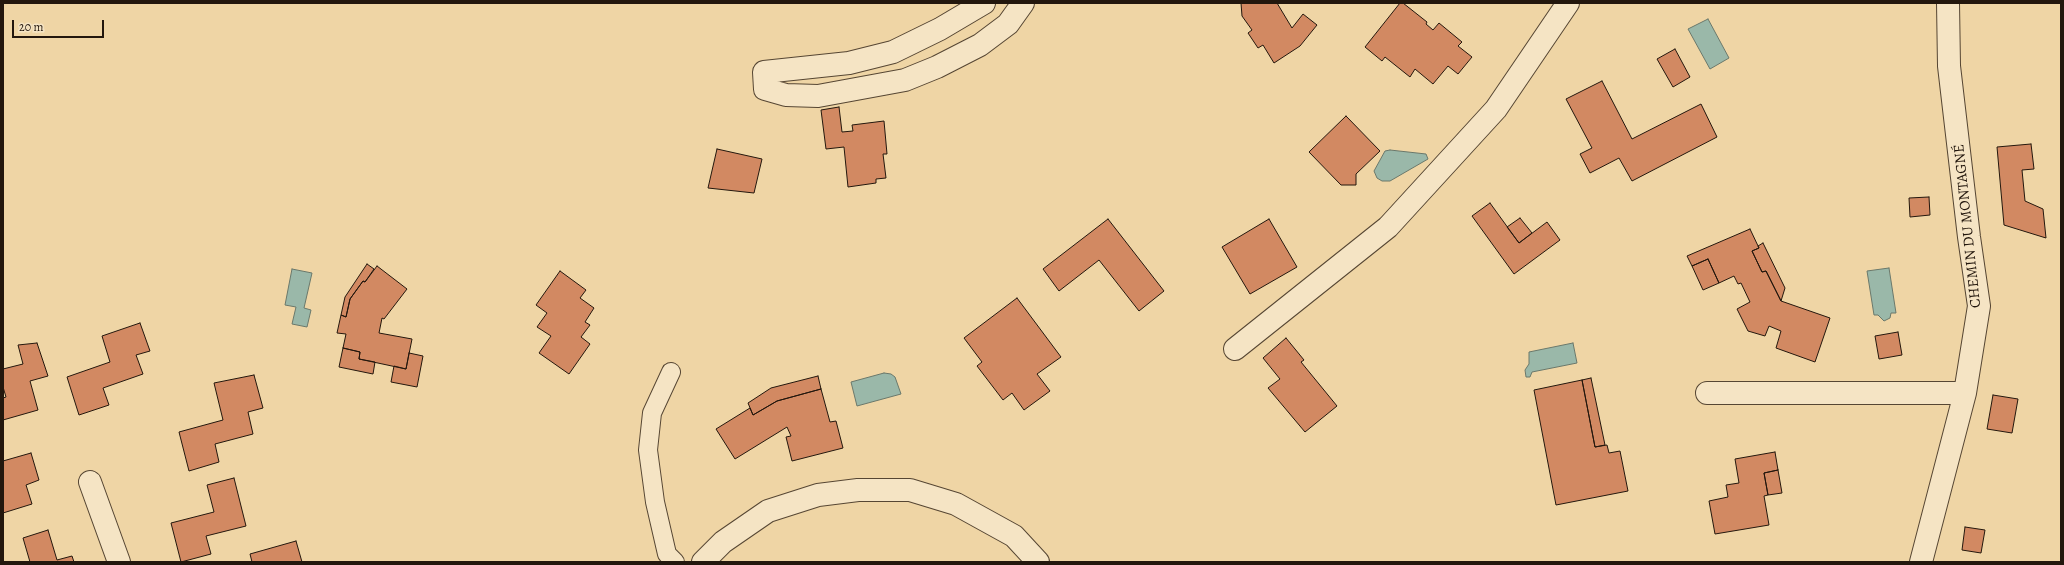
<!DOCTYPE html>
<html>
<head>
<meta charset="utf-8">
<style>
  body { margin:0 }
  #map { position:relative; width:2064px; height:565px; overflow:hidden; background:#efd5a5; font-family:Alegreya,serif }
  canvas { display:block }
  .frame { position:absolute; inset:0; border:4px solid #23170d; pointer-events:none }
  .scale { position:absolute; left:12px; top:20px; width:92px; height:18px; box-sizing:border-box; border:2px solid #23170d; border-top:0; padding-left:5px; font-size:12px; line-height:14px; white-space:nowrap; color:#23170d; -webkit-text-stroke:3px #f5e4c4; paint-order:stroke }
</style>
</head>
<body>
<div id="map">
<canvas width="2064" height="565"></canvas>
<div class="frame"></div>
<div class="scale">20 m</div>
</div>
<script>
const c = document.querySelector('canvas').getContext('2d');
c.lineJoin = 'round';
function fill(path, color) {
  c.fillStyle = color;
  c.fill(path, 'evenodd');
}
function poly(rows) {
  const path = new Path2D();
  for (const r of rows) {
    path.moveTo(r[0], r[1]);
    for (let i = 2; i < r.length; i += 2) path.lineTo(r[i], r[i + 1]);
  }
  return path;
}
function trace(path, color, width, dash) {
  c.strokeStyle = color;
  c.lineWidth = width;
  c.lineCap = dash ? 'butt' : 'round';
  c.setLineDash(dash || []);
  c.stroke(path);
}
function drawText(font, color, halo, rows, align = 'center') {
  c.font = font + ' Alegreya,serif';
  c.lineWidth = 3.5;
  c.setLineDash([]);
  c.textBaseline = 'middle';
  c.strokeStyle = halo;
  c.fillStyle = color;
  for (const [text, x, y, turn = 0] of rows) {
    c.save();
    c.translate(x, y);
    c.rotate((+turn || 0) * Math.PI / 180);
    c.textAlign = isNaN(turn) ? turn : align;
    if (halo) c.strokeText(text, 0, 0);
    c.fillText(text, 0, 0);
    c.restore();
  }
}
const water = poly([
  [1708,19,1729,58,1710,69,1688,29,1708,19],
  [1390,150,1426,154,1428,159,1390,181,1382,181,1377,178,1374,171,1385,151,1390,150],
  [1889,268,1896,313,1891,313,1890,318,1884,321,1878,315,1874,315,1867,271,1889,268],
  [292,269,312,273,304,308,311,310,307,327,292,324,296,307,285,305,292,269],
  [1573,343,1577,363,1532,372,1530,377,1526,377,1525,370,1529,364,1529,352,1573,343],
  [884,373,891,374,895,377,901,394,857,406,851,382,884,373]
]);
const building = poly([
  [1241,3,1277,3,1292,28,1303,14,1317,25,1300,46,1274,63,1263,45,1258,48,1248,33,1252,30,1242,16,1241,3],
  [1400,3,1403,3,1427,22,1426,24,1433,30,1439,23,1462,42,1458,46,1472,57,1458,74,1448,66,1433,84,1415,69,1410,77,1385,57,1382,61,1365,47,1400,3],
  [1675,49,1690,77,1673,87,1657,59,1675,49],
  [1602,81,1632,139,1701,104,1717,137,1632,181,1619,158,1590,173,1580,154,1592,148,1566,99,1602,81],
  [839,107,842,132,853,131,852,125,884,121,887,154,883,154,886,178,876,179,876,183,848,187,844,147,826,149,821,110,839,107],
  [1346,116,1380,151,1356,174,1356,185,1341,185,1309,152,1346,116],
  [2031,144,2034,169,2022,170,2025,201,2043,209,2046,238,2004,225,1997,147,2031,144],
  [717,149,762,159,754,193,708,188,717,149],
  [1929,197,1930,215,1910,217,1909,198,1929,197],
  [1490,203,1519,243,1547,222,1560,240,1514,274,1472,216,1490,203],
  [1520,218,1532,233,1519,243,1507,227,1520,218],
  [1108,219,1164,291,1139,311,1099,260,1059,291,1043,269,1108,219],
  [1269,219,1297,267,1250,294,1222,247,1269,219],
  [1750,229,1759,248,1752,251,1762,272,1766,271,1781,301,1830,318,1815,362,1776,348,1781,331,1769,326,1765,336,1748,331,1737,309,1750,302,1741,283,1738,284,1734,276,1719,283,1708,259,1692,266,1687,256,1750,229],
  [1763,243,1785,288,1781,301,1766,271,1762,272,1752,251,1759,248,1758,246,1763,243],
  [1708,259,1719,283,1703,290,1692,266,1708,259],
  [367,264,374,269,365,282,363,281,350,299,346,317,341,315,345,297,367,264],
  [377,266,407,289,384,319,382,318,379,333,412,339,406,369,359,359,360,352,343,348,346,334,337,333,341,315,346,317,350,299,363,281,365,282,377,266],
  [560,271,586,290,580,298,594,308,585,322,590,325,581,337,590,344,569,374,539,353,551,336,537,327,547,313,536,305,560,271],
  [1017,298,1061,357,1037,374,1050,391,1024,410,1012,393,1003,400,977,366,982,362,964,338,1017,298],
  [140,323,150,351,136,355,143,374,103,388,109,405,79,415,67,377,110,362,102,336,140,323],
  [1898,332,1902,355,1879,359,1875,336,1898,332],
  [1286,338,1304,360,1301,362,1337,406,1305,432,1268,388,1280,379,1263,358,1286,338],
  [37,343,48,376,30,381,38,410,3,420,3,398,6,397,3,387,3,369,23,364,18,345,37,343],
  [343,348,360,352,359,359,375,362,373,374,339,367,343,348],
  [409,353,423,356,417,387,391,382,394,366,406,369,409,353],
  [254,375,263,408,248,412,253,434,215,444,219,462,189,471,179,432,223,420,214,383,254,375],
  [818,376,821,389,777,401,753,415,748,403,771,388,818,376],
  [1591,378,1605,445,1595,447,1582,380,1591,378],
  [1582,380,1595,447,1607,445,1609,453,1620,451,1628,491,1556,505,1534,390,1582,380],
  [821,389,830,422,836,421,843,448,792,461,786,437,791,436,787,427,735,459,716,429,750,408,753,415,777,401,821,389],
  [1993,395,2018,399,2012,433,1987,429,1993,395],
  [1775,452,1778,470,1764,473,1768,495,1764,496,1769,525,1715,534,1709,501,1728,497,1726,485,1739,483,1735,459,1775,452],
  [31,453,39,480,26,485,32,504,3,513,3,461,31,453],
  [1778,470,1782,493,1768,495,1764,473,1778,470],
  [234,478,246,526,206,536,211,554,181,562,171,523,214,512,207,485,234,478],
  [1965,527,1985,530,1981,553,1962,550,1965,527],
  [48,530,57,560,72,556,74,562,30,562,23,538,48,530],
  [296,541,302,562,252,562,250,554,296,541]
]);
const lane = poly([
  [671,372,652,413,648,450,655,502,667,554,675,562]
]);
const street = poly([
  [984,3,940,29,893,52,849,63,764,72,765,89,786,95,818,96,905,80,937,67,980,45,1008,24,1023,3],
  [1235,349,1388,227,1496,109,1568,3],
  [1707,393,1965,393],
  [90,482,119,562],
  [703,562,723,542,768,511,818,495,858,490,910,490,956,504,1014,536,1038,562],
  [1921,562,1965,393,1979,306,1969,237,1949,66,1948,3]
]);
const streetNames = [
  ["CHEMIN DU MONTAGNÉ",1968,226,-96]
];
fill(water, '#9ab8a9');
trace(water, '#6a786b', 1);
fill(building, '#d28962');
trace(building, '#23170d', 1);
trace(lane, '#564633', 20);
trace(street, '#564633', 24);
trace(lane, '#f5e4c4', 18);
trace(street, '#f5e4c4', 22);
drawText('15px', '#23170d', '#f5e4c4', streetNames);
</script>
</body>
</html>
